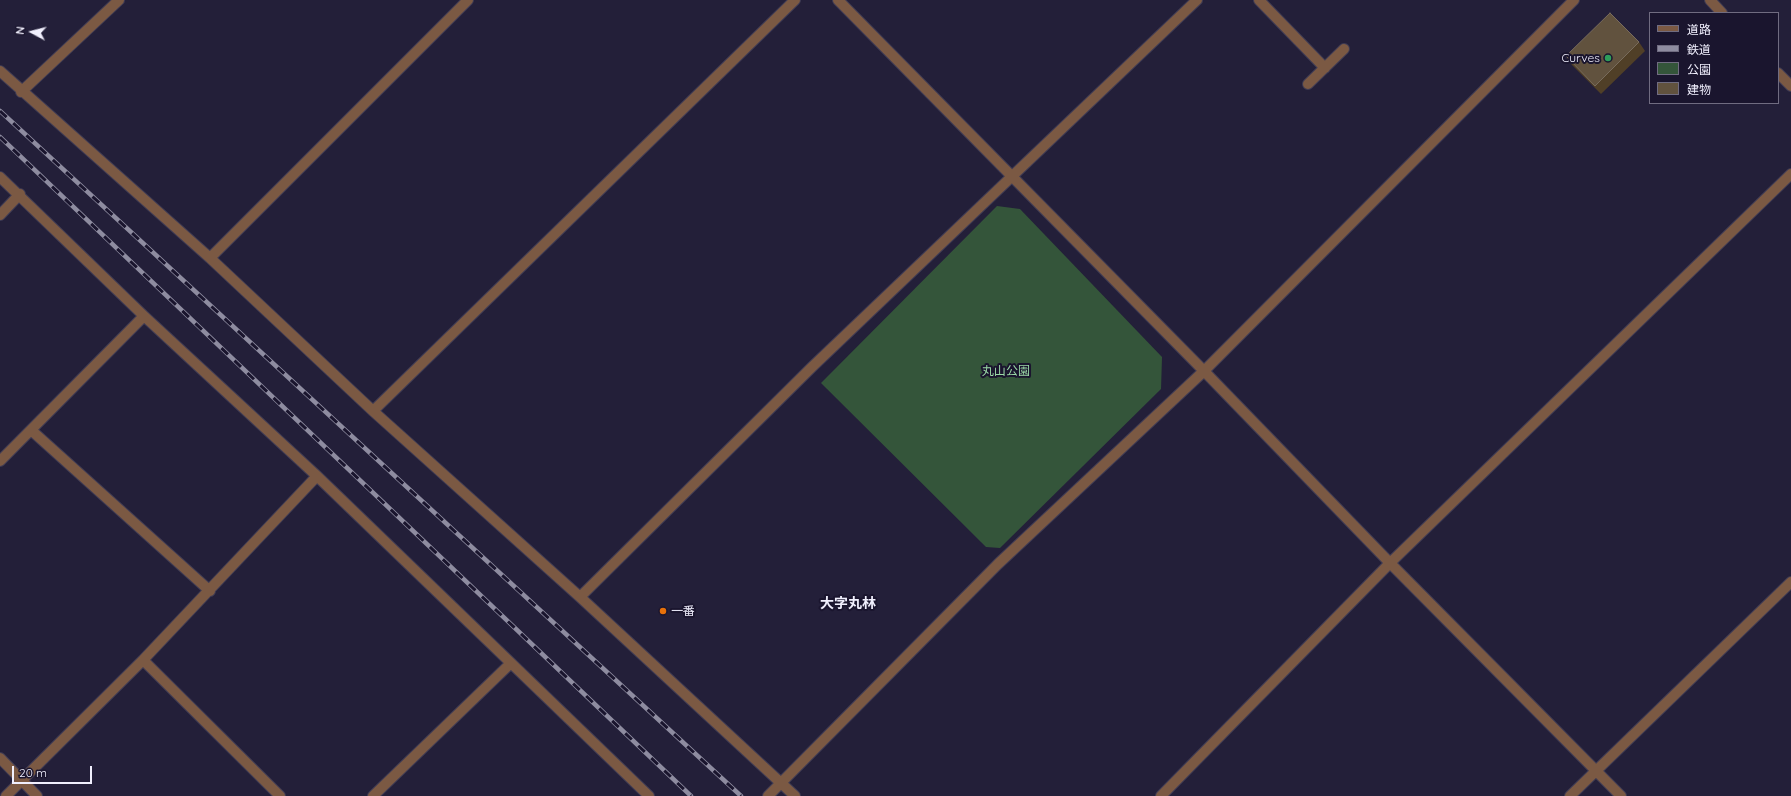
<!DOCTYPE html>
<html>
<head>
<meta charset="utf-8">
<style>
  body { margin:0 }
  #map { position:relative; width:1791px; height:796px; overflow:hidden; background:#231f39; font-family:Quicksand,"Noto Sans JP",sans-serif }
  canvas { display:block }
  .legend { position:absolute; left:1649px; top:12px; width:130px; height:92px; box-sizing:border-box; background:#1a152e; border:1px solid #706c81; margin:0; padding:5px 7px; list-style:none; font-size:12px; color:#f0effd }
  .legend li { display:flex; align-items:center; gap:8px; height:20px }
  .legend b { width:20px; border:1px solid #706c81 }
  .north { position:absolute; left:12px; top:12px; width:40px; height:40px; -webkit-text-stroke:3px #1a152e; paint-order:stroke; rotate:277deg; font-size:11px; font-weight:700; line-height:16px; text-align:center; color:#f0effd }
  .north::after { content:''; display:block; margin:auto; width:14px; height:18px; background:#f0effd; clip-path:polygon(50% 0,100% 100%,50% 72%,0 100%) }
  .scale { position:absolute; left:12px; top:766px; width:80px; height:18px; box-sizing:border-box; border:2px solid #f0effd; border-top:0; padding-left:5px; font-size:12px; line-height:14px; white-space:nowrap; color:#f0effd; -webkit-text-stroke:3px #1a152e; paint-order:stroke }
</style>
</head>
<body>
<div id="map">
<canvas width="1791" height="796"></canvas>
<ul class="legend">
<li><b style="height:5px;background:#7b5943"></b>道路</li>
<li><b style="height:5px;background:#8e8ca0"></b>鉄道</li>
<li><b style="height:11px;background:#34553a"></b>公園</li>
<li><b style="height:11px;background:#61523e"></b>建物</li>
</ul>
<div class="north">N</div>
<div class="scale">20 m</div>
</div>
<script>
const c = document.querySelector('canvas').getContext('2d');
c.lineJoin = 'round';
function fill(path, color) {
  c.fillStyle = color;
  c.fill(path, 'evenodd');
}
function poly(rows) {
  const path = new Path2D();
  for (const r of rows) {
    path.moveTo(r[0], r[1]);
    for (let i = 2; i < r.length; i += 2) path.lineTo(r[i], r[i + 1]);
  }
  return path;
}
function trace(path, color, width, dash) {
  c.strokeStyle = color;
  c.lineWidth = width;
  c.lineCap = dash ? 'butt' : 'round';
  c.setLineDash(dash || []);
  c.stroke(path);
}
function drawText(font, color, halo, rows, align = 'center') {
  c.font = font + ' Quicksand,"Noto Sans JP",sans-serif';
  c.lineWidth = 4;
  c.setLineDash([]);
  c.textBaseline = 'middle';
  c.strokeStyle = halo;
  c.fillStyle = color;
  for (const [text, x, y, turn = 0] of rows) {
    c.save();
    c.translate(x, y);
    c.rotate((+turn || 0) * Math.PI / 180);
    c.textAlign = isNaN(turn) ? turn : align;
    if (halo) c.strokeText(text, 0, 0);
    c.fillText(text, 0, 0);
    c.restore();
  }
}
const green = poly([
  [997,206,1020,209,1162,357,1161,389,1000,548,986,547,821,383]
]);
const minor = poly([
  [838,0,1204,371,1390,563,1621,796],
  [1259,0,1325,68],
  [1710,0,1722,13],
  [0,71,210,258,373,411,580,597,795,796],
  [1778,73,1791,86],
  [1308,84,1344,49],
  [21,92,119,0],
  [0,177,144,316,317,476,649,796],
  [0,215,20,194],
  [210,258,468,0],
  [373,411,795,0],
  [31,430,210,591],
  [0,461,144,316],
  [580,597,812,367,1197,0],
  [143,660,280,796],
  [0,758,37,796],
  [6,796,143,660,317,476],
  [373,796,511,663],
  [768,796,998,564,1204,371,1574,0],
  [1161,796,1390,563,1791,174],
  [1570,796,1791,582]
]);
const rail = poly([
  [0,111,741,796],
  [0,137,691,796]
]);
const wall = poly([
  [1639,42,1645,51,1601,94,1572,65,1566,56]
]);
const building = poly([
  [1610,13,1639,42,1595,86,1566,56,1610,13]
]);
const markers = [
  [1608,58,4,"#2e9e5b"],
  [663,611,4,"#e8710a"]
];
const poiNames = [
  ["Curves",1600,58],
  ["一番",671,611,"left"]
];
const parkNames = [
  ["丸山公園",1006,371]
];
const quarterNames = [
  ["大字丸林",848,604]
];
fill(green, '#34553a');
trace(minor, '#403c54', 12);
trace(minor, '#7b5943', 10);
trace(rail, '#8e8ca0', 4.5);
trace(rail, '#1a152e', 3, [9]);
fill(wall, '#503f27');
fill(building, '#61523e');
trace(building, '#786b5c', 1);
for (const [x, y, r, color] of markers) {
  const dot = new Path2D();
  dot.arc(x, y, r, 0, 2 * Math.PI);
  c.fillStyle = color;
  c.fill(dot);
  trace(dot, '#1a152e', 1.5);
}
drawText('12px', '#f0effd', '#1a152e', poiNames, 'right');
drawText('12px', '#9bd9a6', '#1a152e', parkNames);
drawText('bold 14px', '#f0effd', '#1a152e', quarterNames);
</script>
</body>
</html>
